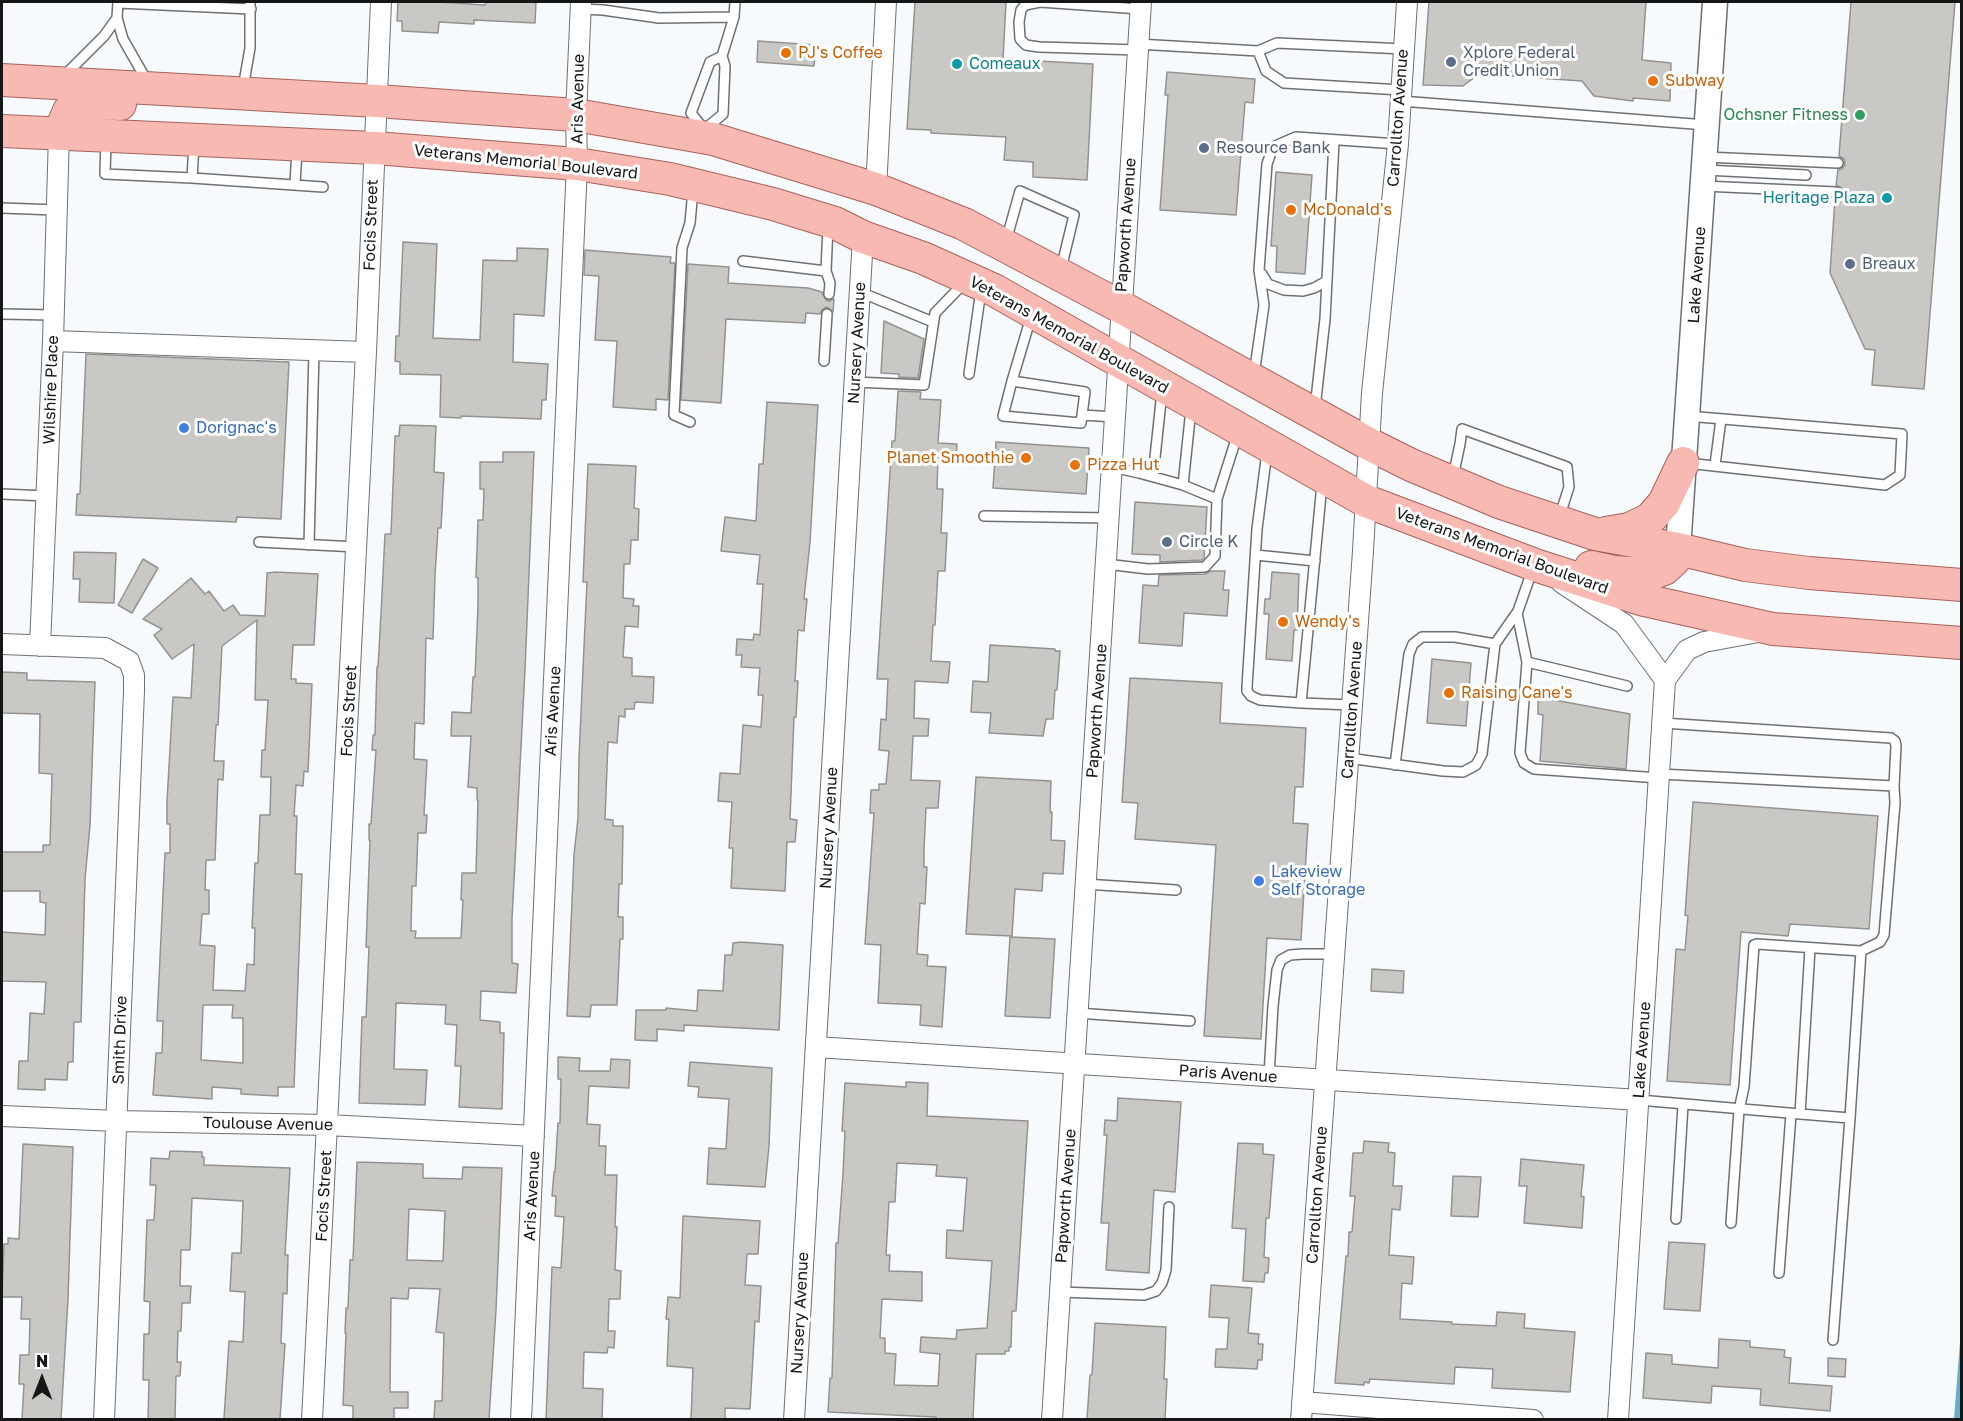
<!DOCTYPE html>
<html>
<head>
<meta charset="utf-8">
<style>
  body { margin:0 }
  #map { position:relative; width:1963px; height:1421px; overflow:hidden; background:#f7fafc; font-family:"Golos Text",sans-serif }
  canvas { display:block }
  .frame { position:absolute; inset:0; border:3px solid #151616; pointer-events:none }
  .north { position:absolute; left:12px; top:1349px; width:60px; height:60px; -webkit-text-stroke:4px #fff; paint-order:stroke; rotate:0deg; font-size:16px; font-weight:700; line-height:24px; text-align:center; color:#151616 }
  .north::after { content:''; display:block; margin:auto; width:21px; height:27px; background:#151616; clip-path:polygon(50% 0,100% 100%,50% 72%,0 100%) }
</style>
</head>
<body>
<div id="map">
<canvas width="1963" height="1421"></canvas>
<div class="frame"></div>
<div class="north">N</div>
</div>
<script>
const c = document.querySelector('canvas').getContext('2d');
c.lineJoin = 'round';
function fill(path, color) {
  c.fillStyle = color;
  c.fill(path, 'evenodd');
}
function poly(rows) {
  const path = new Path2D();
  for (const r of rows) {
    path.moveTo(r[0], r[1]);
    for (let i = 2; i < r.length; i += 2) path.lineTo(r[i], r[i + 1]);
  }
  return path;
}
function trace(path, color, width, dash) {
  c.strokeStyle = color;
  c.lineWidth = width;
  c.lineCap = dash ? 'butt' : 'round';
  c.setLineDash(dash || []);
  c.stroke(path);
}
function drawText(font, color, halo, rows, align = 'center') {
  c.font = font + ' "Golos Text",sans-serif';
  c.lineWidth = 6;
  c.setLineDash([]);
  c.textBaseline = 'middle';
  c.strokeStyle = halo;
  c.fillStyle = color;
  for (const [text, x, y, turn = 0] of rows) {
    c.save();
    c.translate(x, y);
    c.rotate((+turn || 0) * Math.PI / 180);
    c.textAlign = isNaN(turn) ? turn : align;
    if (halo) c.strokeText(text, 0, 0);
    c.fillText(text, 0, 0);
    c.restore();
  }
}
const water = poly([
  [1961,1329,1961,1419,1954,1419]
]);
const building = poly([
  [398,2,439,2,485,5,486,2,536,2,535,23,474,20,474,24,439,22,438,33,402,31,402,21,397,21,398,2],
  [915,2,1006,2,1003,59,1093,64,1087,180,1033,177,1033,162,1004,160,1006,137,931,133,931,130,907,129,915,2],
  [1429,2,1646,2,1642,60,1671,63,1670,101,1633,98,1633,101,1594,96,1582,81,1479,74,1463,86,1423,85,1429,2],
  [1851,2,1955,2,1924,389,1872,385,1875,350,1865,349,1830,273,1835,199,1840,198,1843,193,1842,188,1836,185,1838,170,1842,169,1845,164,1844,159,1839,156,1851,2],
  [758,41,816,45,814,66,757,62,758,41],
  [1167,72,1255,79,1253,103,1245,102,1236,215,1160,210,1168,95,1165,95,1167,72],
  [1276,172,1312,175,1305,274,1276,272,1277,246,1271,246,1276,172],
  [403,242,437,244,433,338,480,340,483,260,517,261,517,248,548,249,544,316,514,314,513,362,548,364,546,400,542,400,541,419,461,416,461,418,440,417,441,375,400,374,400,362,395,361,396,336,399,336,403,242],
  [585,250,671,257,670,263,675,263,668,400,656,399,656,410,613,407,617,341,595,340,599,276,584,275,585,250],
  [688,264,729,267,728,283,808,288,822,292,826,300,829,301,834,299,833,312,827,307,822,310,820,314,806,313,805,323,726,319,721,403,681,400,688,264],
  [884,321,924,339,918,378,899,377,899,374,881,373,884,321],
  [86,354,289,362,281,519,237,517,236,522,76,515,77,494,80,494,86,354],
  [898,391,921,392,920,399,941,400,938,443,957,444,956,459,938,458,937,489,943,489,941,533,947,533,945,571,938,571,935,625,933,625,931,661,950,662,948,683,915,681,914,718,929,719,928,736,913,736,911,780,940,781,938,808,926,808,924,849,924,867,927,867,925,904,920,903,917,954,928,955,927,966,946,967,942,1027,920,1025,921,1005,878,1003,881,945,865,944,874,813,870,813,871,790,879,790,879,784,886,784,889,751,879,750,881,719,886,720,888,679,877,679,892,441,895,441,898,391],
  [767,402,818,405,810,542,804,599,807,599,804,631,798,630,795,681,798,681,796,717,794,717,790,819,797,820,795,842,787,842,785,891,731,888,733,848,729,848,732,802,718,801,720,773,740,774,743,725,761,727,763,695,758,695,760,668,741,667,742,655,736,655,737,639,753,640,754,634,760,635,763,584,757,584,760,555,721,551,725,517,756,521,759,464,763,464,767,402],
  [400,425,436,426,434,472,444,473,441,528,438,528,435,575,433,639,426,638,424,724,415,723,414,759,427,760,424,815,427,815,426,833,418,833,416,886,412,886,411,931,416,931,415,938,461,938,463,900,461,900,462,873,476,873,478,800,477,800,477,788,468,787,471,736,451,736,452,712,471,713,473,677,475,677,478,605,478,578,476,577,478,520,483,520,484,489,480,489,480,462,503,462,503,452,534,452,525,670,512,919,512,963,518,964,516,993,481,991,480,1020,500,1022,500,1033,504,1033,502,1109,459,1107,461,1066,455,1066,457,1025,445,1024,446,1005,396,1003,394,1069,427,1070,425,1105,359,1103,362,1017,366,1017,369,947,366,947,370,840,369,840,369,824,371,824,376,750,372,750,373,735,375,735,377,667,378,667,381,614,385,534,391,534,395,436,399,436,400,425],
  [996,442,1089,448,1086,494,993,488,996,442],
  [588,464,636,466,634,508,639,509,638,540,631,540,630,564,624,564,623,598,634,599,633,606,639,606,638,627,625,626,623,657,632,658,632,676,654,677,653,703,635,702,634,709,625,709,625,717,619,716,617,743,608,742,605,819,613,820,613,826,623,826,622,884,619,884,618,917,623,917,623,939,620,939,617,1005,591,1005,590,1017,567,1016,574,855,578,818,579,758,585,625,587,582,583,582,588,464],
  [1135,502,1207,507,1204,558,1202,560,1160,562,1160,555,1132,554,1135,502],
  [74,552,116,553,114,603,79,602,80,579,73,579,74,552],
  [143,559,158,568,132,613,118,605,143,559],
  [1211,571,1225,571,1223,590,1229,590,1227,616,1184,613,1182,646,1139,643,1143,585,1158,586,1159,575,1205,574,1211,571],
  [276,572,318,574,314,645,293,645,291,679,296,679,296,683,312,684,308,772,304,771,303,786,296,785,294,816,297,816,295,874,302,874,294,1087,278,1087,278,1096,241,1094,241,1089,212,1087,212,1099,153,1095,156,1053,162,1053,163,1021,157,1021,165,853,170,853,170,824,167,824,167,801,173,697,191,698,194,644,172,659,154,635,162,629,143,619,191,578,205,594,209,591,224,611,233,605,240,615,265,616,267,573,276,572],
  [257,620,255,700,268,700,265,750,262,750,261,777,271,777,270,815,260,815,258,863,255,863,252,928,255,928,254,965,247,964,245,991,213,990,215,946,200,945,202,914,209,914,209,890,205,890,206,860,215,860,218,779,223,780,224,761,214,761,216,725,218,725,222,646,257,620],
  [203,1005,233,1005,232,1018,243,1018,243,1063,201,1060,203,1005],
  [1272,572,1299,574,1297,630,1294,630,1292,661,1266,659,1269,614,1264,614,1265,599,1270,599,1272,572],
  [990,645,1055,649,1055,651,1060,651,1057,690,1055,690,1053,719,1046,719,1043,736,989,733,991,713,971,712,973,681,988,682,990,645],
  [1432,659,1471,663,1466,726,1427,723,1432,659],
  [2,672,27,673,27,680,95,682,90,825,85,879,81,1022,74,1022,73,1062,68,1062,67,1080,45,1079,45,1090,18,1089,19,1061,28,1061,30,1013,44,1014,46,982,2,981,2,932,45,935,46,903,40,902,40,891,2,891,2,852,43,852,43,845,50,845,52,774,39,773,40,714,2,713,2,672],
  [1130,678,1222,683,1220,723,1306,728,1303,787,1295,787,1293,823,1308,824,1301,940,1267,938,1261,1039,1204,1036,1216,845,1135,839,1138,803,1122,802,1130,678],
  [1538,697,1630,714,1626,769,1540,761,1543,715,1538,714,1538,697],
  [976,777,1051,781,1050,812,1052,812,1051,840,1065,841,1063,874,1043,873,1042,891,1015,889,1012,936,966,934,976,777],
  [1693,802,1878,816,1869,929,1790,924,1788,936,1741,932,1730,1085,1667,1081,1676,949,1685,950,1688,916,1685,915,1693,802],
  [1010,937,1055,939,1050,1018,1005,1016,1010,937],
  [741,942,783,945,779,1030,684,1025,684,1031,657,1029,657,1041,635,1040,636,1010,666,1010,666,1008,697,1011,698,990,723,991,725,955,732,955,733,943,741,942],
  [1372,969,1404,971,1403,993,1371,991,1372,969],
  [558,1057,580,1058,579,1071,610,1071,611,1059,630,1060,629,1088,589,1086,587,1124,600,1125,599,1146,606,1146,605,1175,617,1175,615,1227,617,1227,615,1270,621,1271,620,1299,609,1299,608,1331,615,1331,614,1348,608,1347,607,1353,584,1352,583,1388,603,1389,602,1419,546,1419,552,1267,561,1268,564,1217,555,1216,556,1196,552,1196,554,1172,555,1172,558,1123,560,1123,561,1079,558,1079,558,1057],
  [690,1062,772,1068,769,1146,765,1187,707,1184,709,1148,726,1149,729,1099,698,1097,699,1087,688,1086,690,1062],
  [906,1082,928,1083,927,1116,1028,1121,1016,1311,1012,1311,1011,1347,1009,1347,1009,1351,1005,1351,1005,1354,976,1354,973,1419,936,1419,936,1417,828,1412,830,1378,832,1378,836,1243,838,1243,843,1174,845,1131,842,1131,845,1083,906,1087,906,1082],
  [897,1163,937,1165,936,1176,967,1178,963,1231,947,1230,946,1258,992,1261,987,1328,957,1330,956,1339,921,1337,920,1352,940,1354,938,1386,894,1385,896,1354,885,1353,885,1338,880,1338,882,1299,922,1301,922,1272,889,1271,890,1255,886,1255,889,1202,895,1202,897,1163],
  [1118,1098,1181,1102,1175,1192,1154,1190,1149,1273,1106,1270,1109,1223,1101,1223,1107,1135,1104,1135,1105,1120,1117,1121,1118,1098],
  [1364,1141,1389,1143,1388,1152,1395,1153,1393,1186,1402,1186,1400,1210,1392,1209,1389,1255,1414,1257,1412,1284,1402,1283,1400,1319,1452,1322,1452,1324,1496,1326,1497,1312,1525,1314,1524,1328,1575,1332,1570,1392,1492,1388,1493,1369,1455,1367,1454,1384,1370,1379,1369,1383,1364,1382,1364,1385,1335,1383,1346,1256,1348,1256,1349,1232,1352,1232,1355,1196,1350,1196,1353,1153,1363,1153,1364,1141],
  [1238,1143,1263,1144,1263,1154,1274,1155,1269,1218,1266,1218,1264,1257,1269,1258,1268,1273,1265,1273,1264,1282,1243,1281,1246,1229,1232,1228,1238,1143],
  [23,1144,73,1147,68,1299,61,1419,22,1419,24,1384,19,1384,20,1355,29,1355,30,1319,21,1319,22,1297,2,1297,4,1244,8,1244,8,1238,19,1239,23,1144],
  [170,1151,202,1152,202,1157,204,1157,204,1165,290,1168,285,1255,288,1255,287,1294,283,1293,281,1343,285,1344,280,1419,224,1419,229,1341,243,1342,245,1292,230,1291,232,1253,241,1253,243,1201,192,1198,190,1250,181,1250,180,1286,191,1286,190,1303,182,1303,181,1331,178,1331,177,1362,181,1362,180,1376,176,1376,175,1419,148,1419,149,1380,143,1380,144,1334,149,1334,150,1302,144,1301,147,1220,154,1220,156,1185,150,1185,151,1158,169,1159,170,1151],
  [1521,1159,1584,1165,1581,1196,1584,1197,1582,1228,1524,1223,1527,1186,1519,1186,1521,1159],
  [357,1162,423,1164,423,1178,462,1179,463,1167,502,1168,496,1310,489,1419,434,1419,435,1401,442,1401,444,1333,436,1332,440,1289,409,1288,408,1299,391,1298,390,1392,408,1392,408,1408,394,1408,394,1419,353,1419,353,1406,343,1405,346,1333,345,1333,346,1308,348,1308,350,1260,353,1260,357,1162],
  [409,1209,445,1211,443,1261,407,1260,409,1209],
  [1453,1176,1481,1177,1478,1217,1451,1216,1453,1176],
  [683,1216,760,1221,758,1254,747,1254,745,1285,761,1286,759,1322,755,1321,750,1409,725,1408,725,1419,691,1419,693,1368,667,1366,669,1319,666,1319,668,1297,680,1298,683,1216],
  [1669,1242,1705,1244,1700,1311,1664,1309,1669,1242],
  [1211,1285,1252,1288,1248,1333,1259,1334,1258,1344,1263,1344,1262,1360,1258,1360,1257,1369,1215,1367,1216,1349,1227,1349,1229,1318,1209,1317,1211,1285],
  [1095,1323,1166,1327,1164,1379,1167,1379,1165,1419,1087,1419,1090,1375,1092,1375,1095,1323],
  [1719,1339,1750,1341,1750,1347,1785,1350,1784,1357,1791,1358,1789,1383,1832,1386,1830,1411,1760,1405,1761,1389,1712,1386,1711,1403,1643,1398,1646,1353,1672,1355,1672,1364,1718,1368,1719,1339],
  [1828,1358,1846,1359,1845,1377,1828,1376,1828,1358]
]);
const service = poly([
  [118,2,117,18,123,39,147,81],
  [118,3,251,9],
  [581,9,603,10,659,18,734,17,735,2],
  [1138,44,1258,51,1277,43,1404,49],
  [1138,50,1039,47,1026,45,1020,39,1019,22,1021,10,1025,5,1040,2,1140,9],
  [1258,51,1266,71,1284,83,1401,90],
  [722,56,734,17],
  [64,76,104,36,117,18],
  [243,88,250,48,250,2],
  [1401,101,1706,125],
  [703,128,691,113,710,62,722,56,725,66,723,114,705,129],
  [106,141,105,174,192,178,194,144],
  [1706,157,1838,163],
  [1705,170,1806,175],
  [192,178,323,187],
  [295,184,297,150],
  [1703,186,1836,192],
  [2,208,56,210],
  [828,226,826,271,830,283,829,294],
  [1006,241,1020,191,1074,215,1061,269],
  [743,261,826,271],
  [1262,274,1268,284,1284,290,1303,291,1314,288,1327,281],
  [860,292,933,322],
  [2,314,53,315],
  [824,361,827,314],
  [969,374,981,290],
  [1254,375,1264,305,1259,270,1267,164,1273,147,1296,137,1398,144],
  [1012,381,1003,416,1081,423,1085,392,1012,381,1031,317],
  [855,382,924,385,935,313,965,282],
  [1315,408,1325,319,1334,141],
  [1082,415,1115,417],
  [690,422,674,415,682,248,690,223,693,190],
  [1267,452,1257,529,1247,687,1247,691,1251,696,1260,700,1301,703,1322,484],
  [1687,463,1885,485,1900,475,1902,434,1687,416],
  [1715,465,1721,419],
  [1153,476,1162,392],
  [1453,477,1460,444,1462,429,1567,467,1569,487,1559,518],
  [1183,485,1191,409],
  [2,494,46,496],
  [1217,499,1238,433],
  [984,516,1109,518],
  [259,542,357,547],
  [309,545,314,351],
  [1256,555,1315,561],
  [1106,564,1148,569,1205,567,1215,556,1217,499,1183,485,1139,473,1112,467],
  [1517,613,1527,662,1520,753,1524,763,1534,769,1659,778],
  [1527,662,1627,686],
  [1301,703,1352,705],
  [1348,758,1443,771,1463,772,1476,765,1482,754,1495,644,1518,611,1533,568],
  [1395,765,1409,654,1413,644,1422,637,1455,637,1495,644],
  [1660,774,1894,786,1896,746,1895,741,1891,738,1663,723],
  [1085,884,1176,890],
  [1861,951,1880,942,1884,935,1895,803,1894,786],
  [1077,1013,1190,1021],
  [1269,1076,1273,1006,1277,970,1281,960,1290,955,1303,954,1334,954],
  [1639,1100,1800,1114,1810,948],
  [1800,1114,1850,1118,1833,1340],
  [1676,1219,1683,1105],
  [1731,1223,1739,1110,1744,1087,1754,945,1757,944,1861,951,1850,1118],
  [1779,1273,1791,1114],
  [1060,1292,1144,1295,1156,1291,1162,1283,1166,1270,1169,1207]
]);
const minor = poly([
  [876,189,886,2],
  [53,341,366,352],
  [1562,583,1624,624,1665,680],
  [2,644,105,648,129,661,134,675,134,691,104,1420],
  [40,646,53,341,59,134],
  [816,1047,1639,1100],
  [2,1116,117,1121,328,1125,534,1136],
  [1302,1402,1533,1420],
  [312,1420,366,352,381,2],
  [521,1420,577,164,576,115,581,2],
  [794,1420,863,237],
  [1052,1420,1141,2],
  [1301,1420,1363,551,1372,393,1398,144,1407,2],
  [1618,1420,1665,680,1687,650,1704,642,1758,632]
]);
const tertiary = poly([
  [1678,549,1715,2]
]);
const primary = poly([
  [2,80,377,101,576,115,713,139,876,189,964,224,1121,307,1369,444,1411,465,1499,502,1595,534,1678,549,1745,565,1809,573,1962,585],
  [2,131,375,148,577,164,670,179,773,204,835,223,863,237,923,258,994,290,1366,501,1535,565,1644,600,1773,629,1962,643],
  [59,134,69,111,87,103,120,104],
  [1606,533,1629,529,1650,519,1664,503,1683,463],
  [1591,567,1614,572,1645,574,1656,572,1664,569,1674,560,1678,549]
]);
const markers = [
  [786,53,6,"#e8710a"],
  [1451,62,6,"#5c6f8a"],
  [957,64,6,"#0f9aa8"],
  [1653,81,6,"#e8710a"],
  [1860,115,6,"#2e9e5b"],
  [1204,148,6,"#5c6f8a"],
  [1887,198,6,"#0f9aa8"],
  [1291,210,6,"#e8710a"],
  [1850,264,6,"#5c6f8a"],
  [184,428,6,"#3f7fe0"],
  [1026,458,6,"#e8710a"],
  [1075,465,6,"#e8710a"],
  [1167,542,6,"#5c6f8a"],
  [1283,622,6,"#e8710a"],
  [1449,693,6,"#e8710a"],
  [1259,881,6,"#3f7fe0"]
];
const foodNames = [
  ["PJ's Coffee",798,53],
  ["Subway",1665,81],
  ["McDonald's",1303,210],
  ["Planet Smoothie",1014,458,"right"],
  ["Pizza Hut",1087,465],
  ["Wendy's",1295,622],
  ["Raising Cane's",1461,693]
];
const serviceNames = [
  ["Xplore Federal",1463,53],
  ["Credit Union",1463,71],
  ["Resource Bank",1216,148],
  ["Breaux",1862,264],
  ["Circle K",1179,542]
];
const cultureNames = [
  ["Comeaux",969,64],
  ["Heritage Plaza",1875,198,"right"]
];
const streetNames = [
  ["Aris Avenue",578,99,-89],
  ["Carrollton Avenue",1398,118,-86],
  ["Veterans Memorial Boulevard",526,162,6],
  ["Focis Street",371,225,-88],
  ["Papworth Avenue",1126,225,-86],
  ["Lake Avenue",1697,275,-86],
  ["Veterans Memorial Boulevard",1069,335,29],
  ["Nursery Avenue",857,343,-87],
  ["Wilshire Place",51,390,-88],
  ["Veterans Memorial Boulevard",1502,551,20],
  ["Carrollton Avenue",1352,710,-86],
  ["Focis Street",349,711,-87],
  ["Aris Avenue",553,711,-87],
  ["Papworth Avenue",1097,711,-86],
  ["Nursery Avenue",829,828,-87],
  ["Smith Drive",120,1040,-88],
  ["Lake Avenue",1642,1050,-86],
  ["Paris Avenue",1228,1074,4],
  ["Toulouse Avenue",268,1124,1],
  ["Carrollton Avenue",1317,1195,-86],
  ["Focis Street",324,1196,-87],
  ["Aris Avenue",532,1196,-87],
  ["Papworth Avenue",1066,1196,-86],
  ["Nursery Avenue",800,1313,-87]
];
const leisureNames = [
  ["Ochsner Fitness",1848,115]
];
const shopNames = [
  ["Dorignac's",196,428],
  ["Lakeview",1271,872],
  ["Self Storage",1271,890]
];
fill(water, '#62aecf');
fill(building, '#cac8c5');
trace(building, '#949290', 1.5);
trace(service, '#6e7072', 12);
trace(minor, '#6e7072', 22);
trace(tertiary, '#6e7072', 27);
trace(primary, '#a5625a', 34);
trace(service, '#fff', 9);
trace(minor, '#fff', 20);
trace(tertiary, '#fff', 24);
trace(primary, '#f8b9b2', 32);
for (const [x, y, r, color] of markers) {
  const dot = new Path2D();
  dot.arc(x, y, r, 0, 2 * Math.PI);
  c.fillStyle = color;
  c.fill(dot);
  trace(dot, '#fff', 2);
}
drawText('16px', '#c56008', '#fff', foodNames, 'left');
drawText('16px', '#4e5e75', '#fff', serviceNames, 'left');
drawText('16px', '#0d838f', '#fff', cultureNames, 'left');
drawText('16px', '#151616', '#fff', streetNames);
drawText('16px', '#27864d', '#fff', leisureNames, 'right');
drawText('16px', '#366cbe', '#fff', shopNames, 'left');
</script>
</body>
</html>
